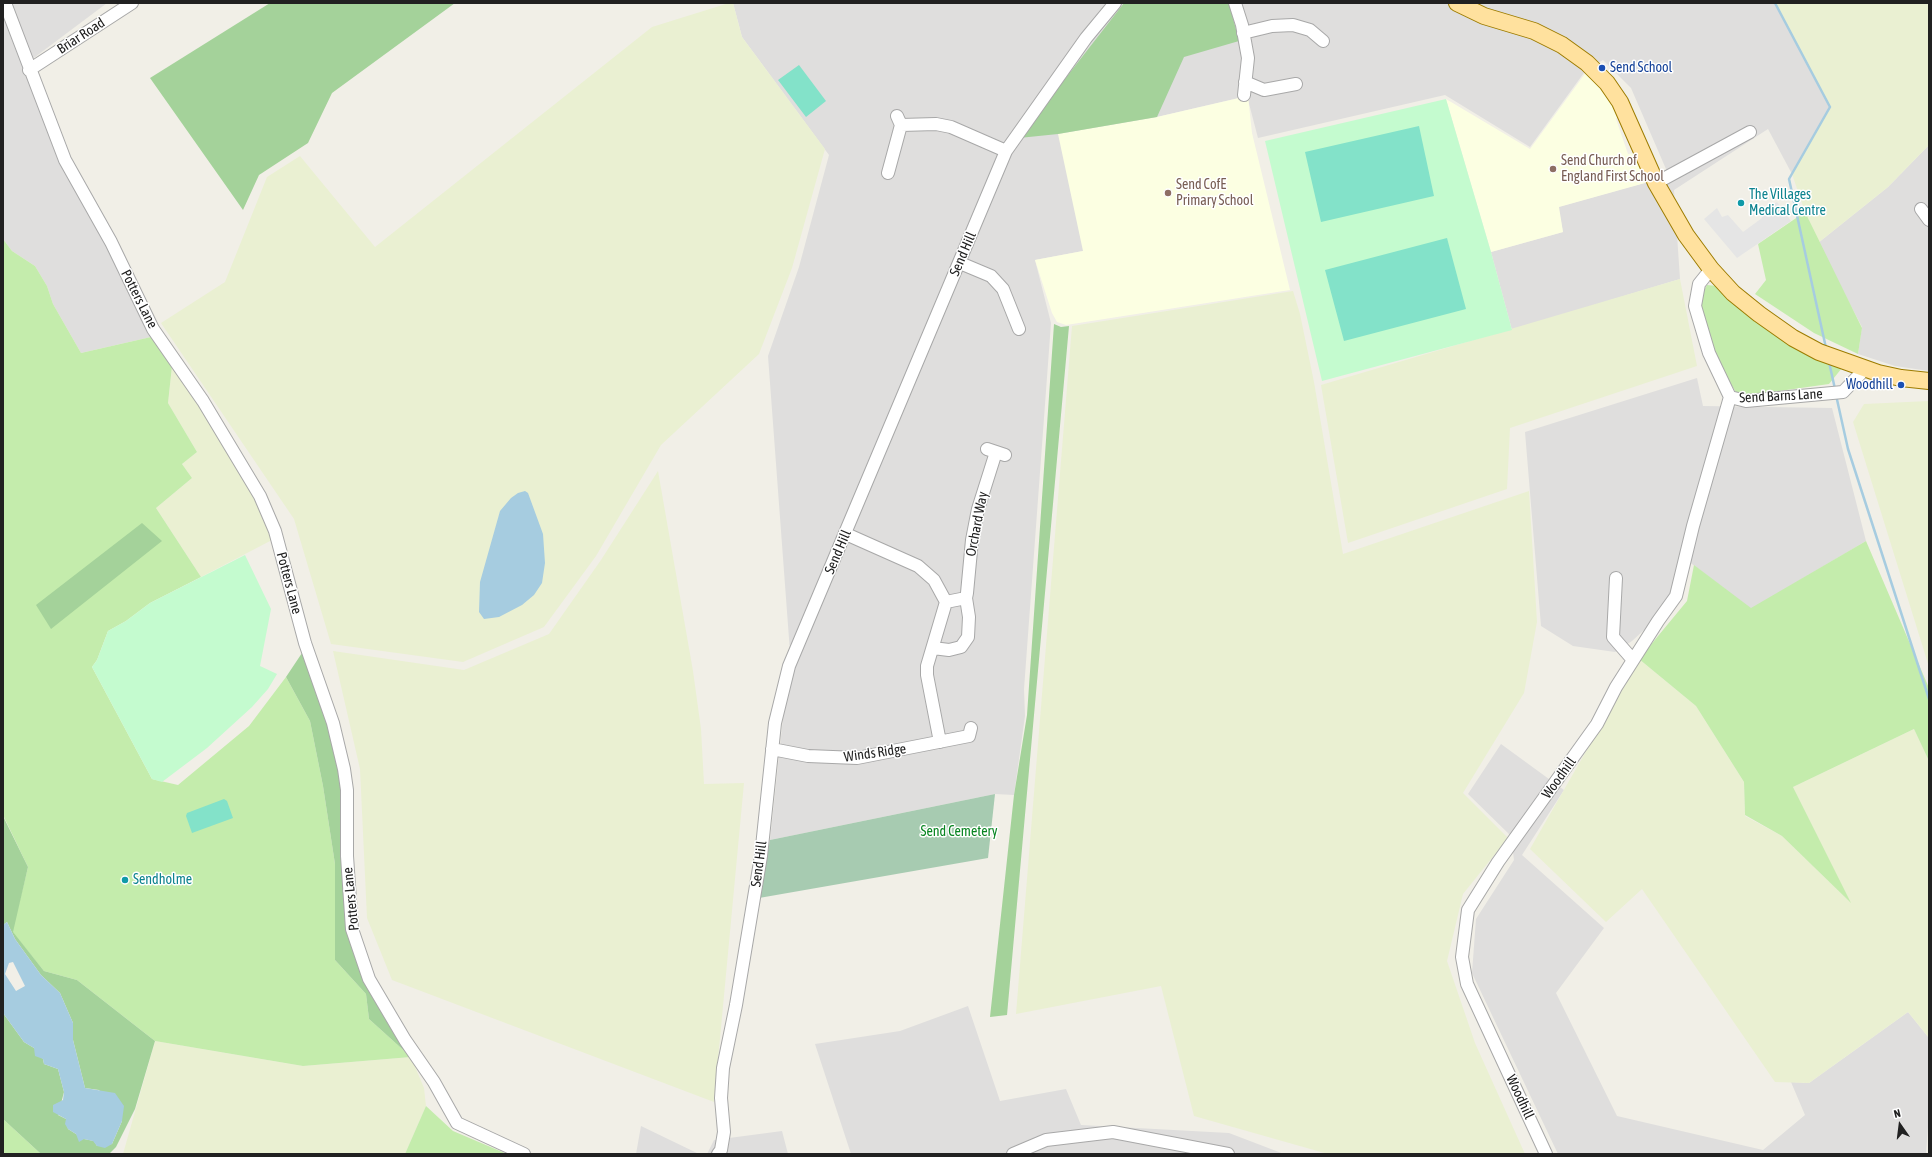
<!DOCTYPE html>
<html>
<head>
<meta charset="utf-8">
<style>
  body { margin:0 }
  #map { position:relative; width:1932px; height:1157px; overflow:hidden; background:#f1efe7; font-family:"Asap Condensed",sans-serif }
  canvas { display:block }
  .frame { position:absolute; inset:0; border:4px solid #212121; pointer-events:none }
  .north { position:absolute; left:1880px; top:1105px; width:40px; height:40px; -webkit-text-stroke:3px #fff; paint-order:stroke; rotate:346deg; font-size:11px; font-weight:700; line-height:16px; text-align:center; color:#212121 }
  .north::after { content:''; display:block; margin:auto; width:14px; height:18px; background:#212121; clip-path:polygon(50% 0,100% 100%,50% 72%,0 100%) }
</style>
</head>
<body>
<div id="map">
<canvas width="1932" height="1157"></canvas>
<div class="frame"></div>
<div class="north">N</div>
</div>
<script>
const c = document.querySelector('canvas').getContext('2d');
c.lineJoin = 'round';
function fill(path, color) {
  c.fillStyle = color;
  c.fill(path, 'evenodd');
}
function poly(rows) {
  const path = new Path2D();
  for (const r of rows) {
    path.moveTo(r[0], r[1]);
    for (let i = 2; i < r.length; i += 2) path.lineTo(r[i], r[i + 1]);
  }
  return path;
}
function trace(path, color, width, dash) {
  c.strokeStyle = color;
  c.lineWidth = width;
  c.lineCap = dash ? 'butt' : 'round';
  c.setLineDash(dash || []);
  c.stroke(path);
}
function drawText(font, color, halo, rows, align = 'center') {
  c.font = font + ' "Asap Condensed",sans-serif';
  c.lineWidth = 3;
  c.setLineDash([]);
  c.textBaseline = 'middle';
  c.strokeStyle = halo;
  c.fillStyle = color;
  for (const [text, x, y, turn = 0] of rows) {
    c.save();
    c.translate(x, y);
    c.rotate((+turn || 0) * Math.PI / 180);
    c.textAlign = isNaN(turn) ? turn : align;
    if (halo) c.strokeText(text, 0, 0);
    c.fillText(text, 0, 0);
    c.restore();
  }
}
const residential = poly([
  [9,3,107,3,31,60],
  [733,3,1775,3,1830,107,1792,174,1768,129,1674,190,1680,279,1512,330,1491,252,1563,232,1558,207,1669,176,1631,88,1603,60,1586,70,1530,147,1445,95,1258,138,1247,96,1157,117,1083,251,1035,260,1051,323,1024,689,1025,716,1014,795,995,794,770,840,790,652,768,356,799,267,829,155,742,37],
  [3,6,107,245,151,337,81,353,53,304,47,286,35,266,12,251,3,239],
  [1929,145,1929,371,1895,366,1858,354,1862,327,1818,243,1888,187],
  [1697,378,1703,406,1832,408,1866,541,1751,609,1688,561,1654,621,1632,641,1615,652,1573,646,1541,626,1525,432],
  [1501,744,1564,790,1522,855,1604,928,1556,993,1617,1116,1763,1150,1805,1115,1791,1082,1809,1083,1908,1012,1929,1038,1929,1113,1926,1154,1558,1154,1472,973,1476,919,1514,860,1511,836,1468,794],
  [968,1006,1000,1101,1066,1089,1081,1125,1229,1133,1284,1154,851,1154,815,1044,900,1031],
  [641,1126,699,1154,636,1154],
  [782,1131,788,1154,707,1154,714,1140]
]);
const education = poly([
  [1587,71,1609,96,1620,114,1616,119,1628,154,1635,153,1645,183,1559,207,1563,232,1491,252,1446,99,1530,149],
  [1248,96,1252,133,1290,290,1066,325,1057,322,1052,313,1035,260,1083,251,1058,134,1157,117]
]);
const farmland = poly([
  [729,3,733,3,742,37,825,149,792,268,759,354,661,445,596,556,544,627,463,662,331,644,294,519,161,323,225,282,267,177,300,156,375,247,652,27],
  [1775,3,1929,3,1929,145,1888,187,1818,243,1805,212,1792,174,1830,107],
  [1680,279,1697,366,1510,428,1507,489,1348,543,1321,385],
  [1293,291,1300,314,1314,382,1343,554,1529,491,1537,622,1524,693,1463,793,1508,838,1463,894,1447,961,1475,1043,1525,1154,1328,1154,1194,1116,1161,986,1016,1014,1072,326],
  [172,366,199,403,256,498,272,540,201,577,156,508,192,478,182,464,197,452,168,403],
  [1929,401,1929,667,1853,422,1864,404],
  [658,471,693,671,701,729,704,784,744,783,714,1102,392,980,367,918,360,769,333,651,464,670,549,634,601,560],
  [1639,659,1696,706,1744,782,1745,816,1782,836,1850,902,1793,787,1914,729,1929,761,1929,1038,1908,1012,1809,1083,1775,1082,1642,889,1606,922,1530,849],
  [155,1041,303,1066,411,1057,424,1088,426,1106,405,1154,123,1154]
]);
const grass = poly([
  [1805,212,1862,328,1858,354,1814,333,1755,294,1766,280,1758,244],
  [3,239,12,251,35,266,47,286,53,304,81,353,151,337,172,366,168,403,197,452,182,464,192,478,156,508,201,577,150,603,126,621,108,631,97,660,92,667,152,779,178,785,249,726,286,677,310,721,323,786,335,864,335,960,366,994,369,1019,411,1057,303,1066,155,1041,77,980,44,971,12,932,28,867,3,815],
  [1707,285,1717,286,1842,368,1829,384,1751,395,1737,394,1720,366,1698,301],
  [1866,541,1929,688,1929,761,1914,729,1793,787,1851,903,1782,836,1745,815,1744,782,1696,706,1639,659,1687,601,1694,565,1751,608],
  [426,1106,453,1131,507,1154,405,1154],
  [3,1119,41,1154,3,1154]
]);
const forest = poly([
  [270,3,455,3,332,93,308,143,259,175,243,210,150,78],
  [1124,3,1229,3,1239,41,1184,57,1157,117,1058,134,1019,138],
  [1054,324,1061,327,1069,326,1007,1015,990,1017,1014,795,1027,715],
  [142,523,162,541,51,629,36,605],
  [304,650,330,726,343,787,349,928,411,1057,369,1019,366,994,335,960,335,864,323,786,310,721,286,677],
  [3,816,28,867,13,932,44,971,77,980,155,1041,135,1109,116,1147,109,1154,41,1154,3,1119,3,1013,24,1042,34,1048,43,1059,44,1064,58,1069,64,1092,58,1115,66,1119,68,1129,84,1139,94,1141,97,1146,112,1144,122,1121,99,1090,85,1088,73,1040,73,1023,60,993,41,975,15,939,7,922,3,925]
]);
const cemetery = poly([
  [995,794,988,858,759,898,770,840]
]);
const park = poly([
  [1446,99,1491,252,1512,330,1322,381,1265,141],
  [245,555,271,609,260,666,277,674,268,689,252,707,207,748,162,782,152,779,92,667,97,660,108,631,126,621,150,603]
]);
const pitch = poly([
  [799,65,826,101,806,117,778,80],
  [1419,126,1434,196,1321,222,1305,152],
  [1447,238,1466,309,1344,341,1325,270],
  [224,799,227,801,233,818,192,833,186,816,187,813]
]);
const parking = poly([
  [1777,202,1791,221,1737,258,1704,219,1717,208,1722,217,1728,215,1743,232,1762,218,1760,214]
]);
const water = poly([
  [525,491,528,493,543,534,545,563,542,583,534,595,522,605,499,617,484,619,479,612,480,582,500,511,511,498,518,493],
  [7,922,15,939,41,975,60,993,73,1023,73,1040,85,1088,115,1093,124,1106,122,1121,112,1144,105,1148,97,1146,93,1141,84,1139,79,1142,76,1134,68,1129,65,1124,66,1119,53,1112,53,1105,63,1100,64,1092,58,1069,44,1064,43,1059,35,1056,34,1048,24,1042,3,1013,3,925],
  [13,962,25,986,16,991,5,974,9,963]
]);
const stream = poly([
  [1775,3,1830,107,1789,179,1826,348],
  [1829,362,1835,389],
  [1836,395,1848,449,1929,699]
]);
const minor = poly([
  [5,3,65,160,111,242,153,329,203,401,260,496,275,531,305,643,333,723,344,769,347,790,347,856,352,929,369,979,405,1040,434,1082,457,1123,524,1154],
  [1235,3,1242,25,1248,58,1244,95],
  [1243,33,1272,26,1293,25,1310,30,1323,41],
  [29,70,132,3],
  [1245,82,1264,90,1296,84],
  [897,116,901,125,936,124,951,127,1006,151],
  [888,173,901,125],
  [1656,183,1750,132],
  [1921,209,1929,220],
  [960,263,991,276,1003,289,1019,329],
  [1711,269,1699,284,1695,306,1709,353,1730,397,1746,401,1843,392,1865,369],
  [987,449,1005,455],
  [846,534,918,566,934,580,946,602],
  [1616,578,1613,637,1633,660],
  [933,648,949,650,961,647,968,637,969,617,966,598],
  [940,742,927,675,927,666,946,602,966,598,967,593,972,540,978,509,996,452],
  [772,749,808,756,857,758,969,736,971,728],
  [718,1154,721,1150,724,1132,721,1098,723,1068,736,1005,761,856,775,723,789,666,1006,151,1086,38,1115,3],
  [1013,1154,1046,1140,1113,1132,1228,1154],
  [1546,1154,1467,984,1462,957,1468,910,1498,862,1597,724,1616,687,1658,621,1676,596,1693,526,1730,397]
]);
const major = poly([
  [1457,3,1484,16,1534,31,1562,45,1587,63,1607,83,1620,102,1656,183,1686,235,1711,269,1733,293,1759,314,1793,338,1819,352,1878,373,1901,378,1929,381]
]);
const markers = [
  [1602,68,4,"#1a4fb4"],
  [1553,169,4,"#8d6e63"],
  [1168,193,4,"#8d6e63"],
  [1741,203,4,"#0f9aa8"],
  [1901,385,4,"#1a4fb4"],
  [125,880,4,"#0f9aa8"]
];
const streetNames = [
  ["Briar Road",81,36,-33],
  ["Send Hill",963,254,-67],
  ["Potters Lane",139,299,63],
  ["Send Barns Lane",1781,396,-3],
  ["Orchard Way",977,524,-79],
  ["Send Hill",838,552,-67],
  ["Potters Lane",289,583,75],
  ["Winds Ridge",875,753,-8],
  ["Woodhill",1559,778,-54],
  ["Send Hill",759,864,-82],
  ["Potters Lane",351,899,-96],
  ["Woodhill",1520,1097,65]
];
const transitNames = [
  ["Send School",1610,68],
  ["Woodhill",1893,385,"right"]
];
const educationNames = [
  ["Send Church of",1561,161],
  ["England First School",1561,177],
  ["Send CofE",1176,185],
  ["Primary School",1176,201]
];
const cultureNames = [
  ["The Villages",1749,195],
  ["Medical Centre",1749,211],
  ["Sendholme",133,880]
];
const parkNames = [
  ["Send Cemetery",959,832]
];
fill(residential, '#dfdedd');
fill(education, '#fcffe2');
fill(farmland, '#eaf0d2');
fill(grass, '#c4ecac');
fill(forest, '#a4d29a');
fill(cemetery, '#a7cbb1');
fill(park, '#c4fbcf');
fill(pitch, '#83e2c9');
fill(parking, '#e5e5e5');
fill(water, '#a6cce0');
trace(stream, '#a6cce0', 2.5);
trace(minor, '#a8a8a8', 14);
trace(major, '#9d7c00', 18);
trace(minor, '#fff', 12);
trace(major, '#ffe19e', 16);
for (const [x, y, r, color] of markers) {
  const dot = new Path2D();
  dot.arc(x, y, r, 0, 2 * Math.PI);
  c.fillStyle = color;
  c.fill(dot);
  trace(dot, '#fff', 1.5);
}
drawText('14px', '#212121', '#fff', streetNames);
drawText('14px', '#164399', '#fff', transitNames, 'left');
drawText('14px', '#785e54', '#fff', educationNames, 'left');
drawText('14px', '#0d838f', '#fff', cultureNames, 'left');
drawText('14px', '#088521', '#fff', parkNames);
</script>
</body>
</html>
